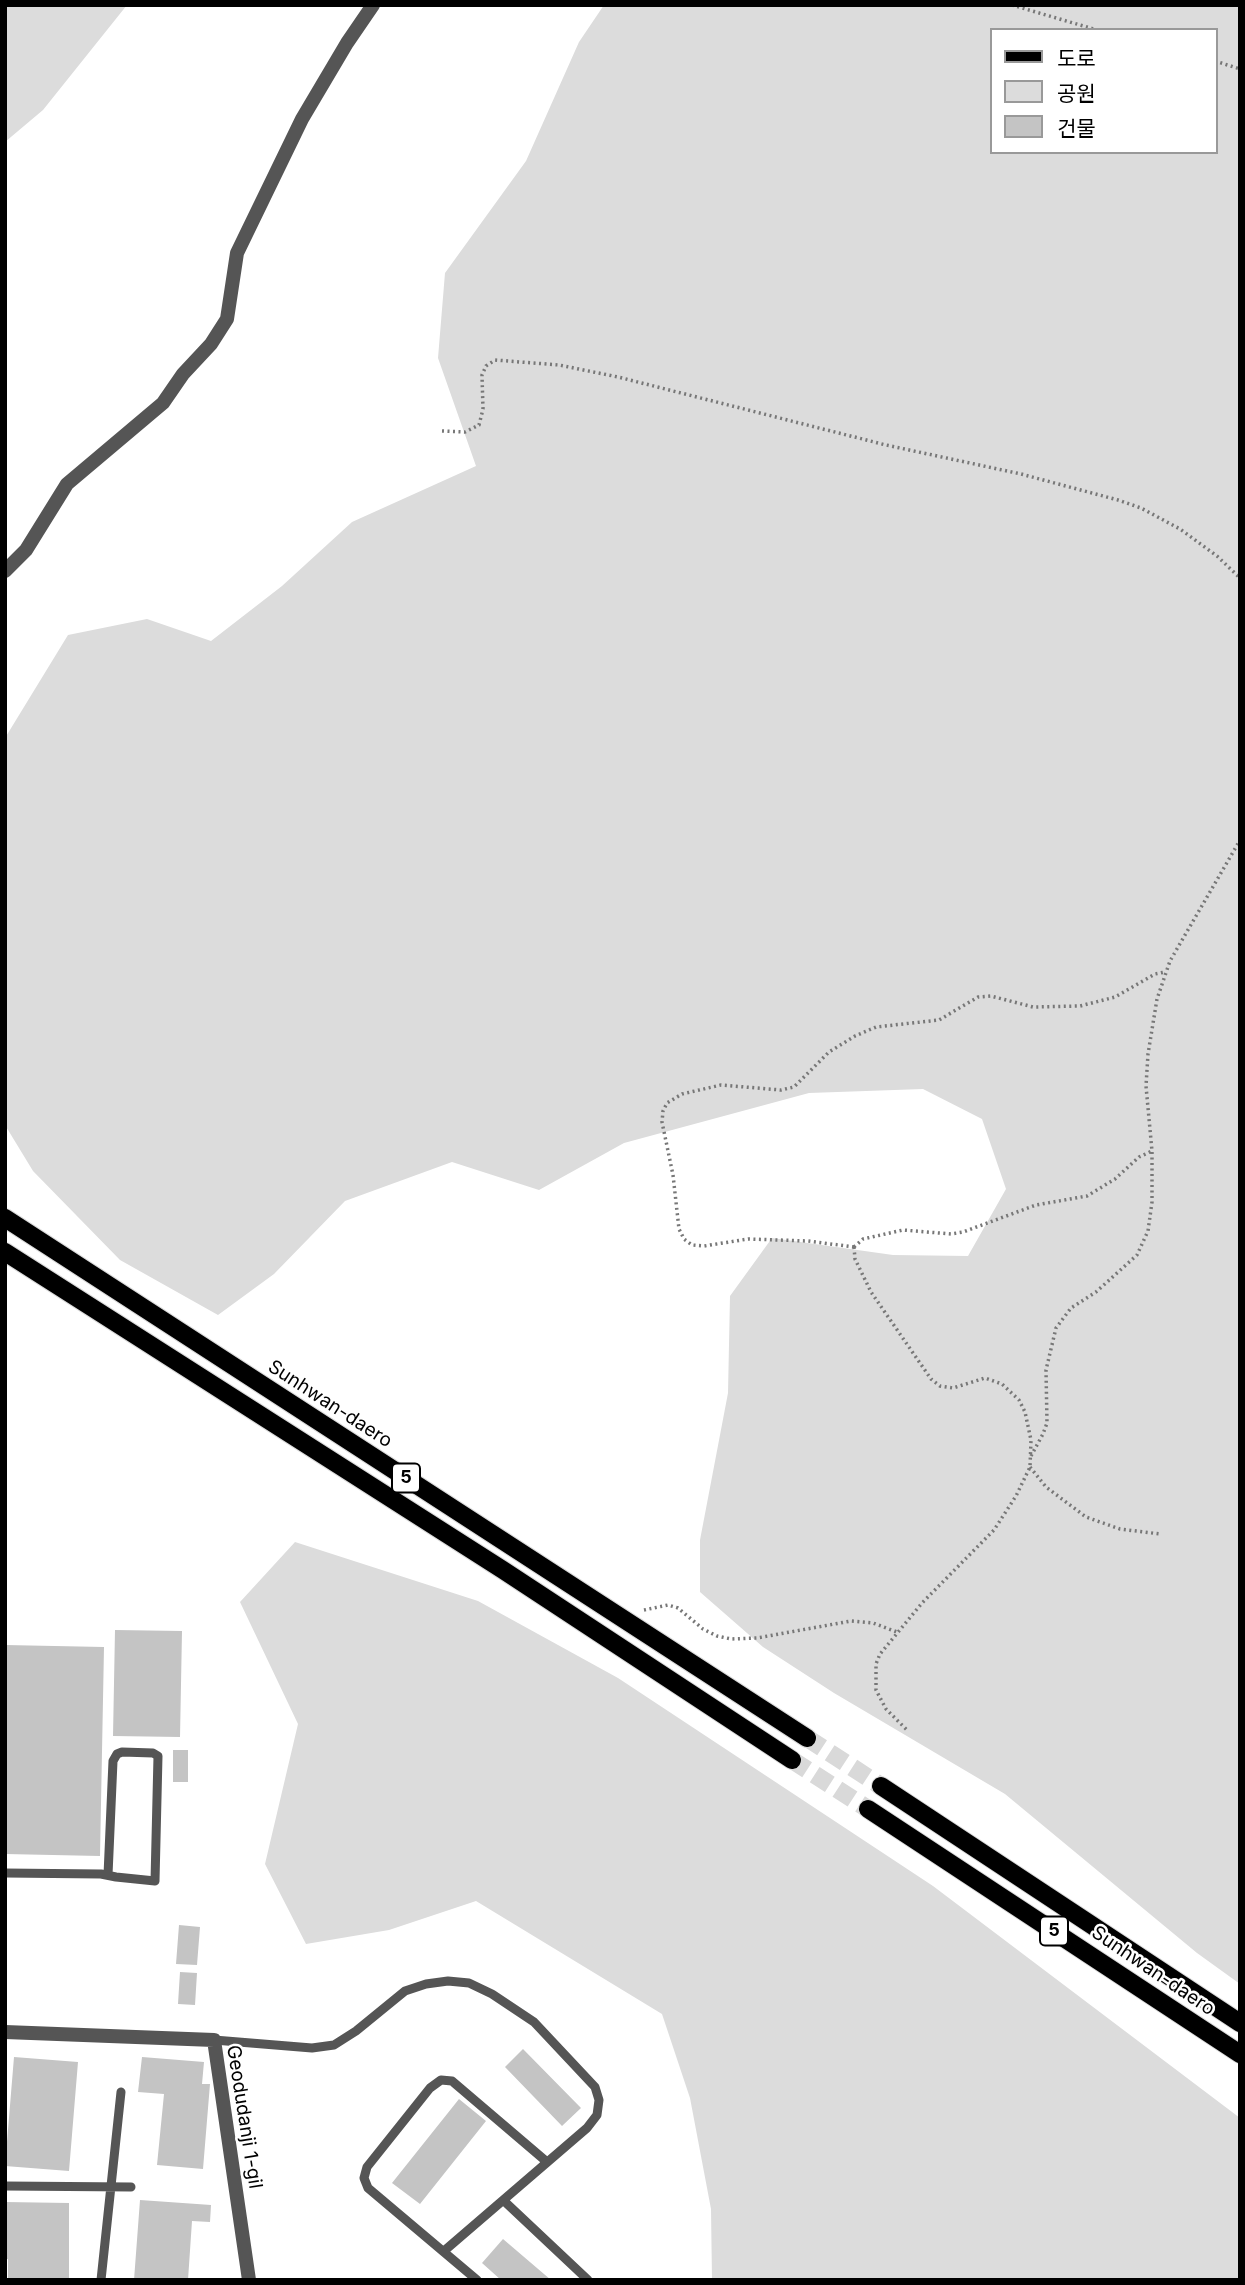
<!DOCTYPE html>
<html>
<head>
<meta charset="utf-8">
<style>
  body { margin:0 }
  #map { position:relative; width:1245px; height:2285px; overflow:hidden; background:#fff; font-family:Inter,"Noto Sans KR",sans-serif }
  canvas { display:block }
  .frame { position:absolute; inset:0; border:7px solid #000; pointer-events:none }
  .legend { position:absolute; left:990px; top:28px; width:228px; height:126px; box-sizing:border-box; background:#fff; border:2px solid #999; margin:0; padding:9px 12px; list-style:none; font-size:21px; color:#000 }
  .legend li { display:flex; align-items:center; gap:14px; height:35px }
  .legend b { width:35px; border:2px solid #999 }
</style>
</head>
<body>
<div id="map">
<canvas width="1245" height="2285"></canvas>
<div class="frame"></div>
<ul class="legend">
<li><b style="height:9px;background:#000"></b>도로</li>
<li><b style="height:19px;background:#dcdcdc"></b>공원</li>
<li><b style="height:19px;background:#c4c4c4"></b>건물</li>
</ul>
</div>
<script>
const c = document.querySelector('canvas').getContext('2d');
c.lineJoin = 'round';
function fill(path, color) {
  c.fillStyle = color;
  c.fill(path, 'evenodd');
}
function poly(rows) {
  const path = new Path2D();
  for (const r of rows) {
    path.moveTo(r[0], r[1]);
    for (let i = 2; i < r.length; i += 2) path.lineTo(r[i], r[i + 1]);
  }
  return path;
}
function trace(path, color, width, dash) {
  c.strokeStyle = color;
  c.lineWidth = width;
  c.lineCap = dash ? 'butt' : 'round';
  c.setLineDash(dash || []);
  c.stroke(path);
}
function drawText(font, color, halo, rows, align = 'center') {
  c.font = font + ' Inter,sans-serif';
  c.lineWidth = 5;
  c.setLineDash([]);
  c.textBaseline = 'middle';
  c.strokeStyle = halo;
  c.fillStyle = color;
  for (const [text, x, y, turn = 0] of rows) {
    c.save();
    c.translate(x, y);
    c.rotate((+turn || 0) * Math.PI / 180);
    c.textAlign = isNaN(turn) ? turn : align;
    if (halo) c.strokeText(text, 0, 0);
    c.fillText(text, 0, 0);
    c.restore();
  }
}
const green = poly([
  [5,5,127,5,43,110,5,142],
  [604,5,1240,5,1240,1984,1197,1953,1005,1794,834,1693,763,1647,700,1592,700,1540,728,1393,730,1296,772,1238,893,1255,968,1256,1006,1189,982,1119,923,1089,809,1093,624,1143,539,1190,452,1162,345,1201,274,1274,218,1315,120,1260,33,1171,5,1125,5,738,68,635,147,619,211,641,282,586,352,522,476,466,438,358,445,273,526,161,579,42],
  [991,30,1215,30,1215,152,991,152],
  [295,1542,478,1601,618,1678,933,1886,1240,2118,1240,2280,712,2280,711,2209,690,2098,662,2014,476,1901,389,1930,306,1944,265,1864,298,1724,240,1602]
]);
const building = poly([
  [115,1630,182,1631,180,1737,113,1736],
  [5,1645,104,1647,100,1856,5,1854],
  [173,1750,188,1750,188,1782,173,1782],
  [179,1925,200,1927,197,1965,176,1964],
  [180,1972,197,1973,195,2005,178,2004],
  [523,2049,581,2108,562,2126,505,2067],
  [14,2057,78,2062,69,2171,5,2166],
  [142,2057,204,2062,202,2084,210,2084,203,2169,157,2165,164,2094,138,2092],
  [459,2099,486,2121,420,2204,392,2183],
  [140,2200,211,2205,210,2222,192,2221,188,2280,134,2280],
  [5,2202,69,2203,69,2280,8,2280,8,2259,5,2259],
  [503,2239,551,2280,501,2280,482,2263]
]);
const primaryTunnel = poly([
  [807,1738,881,1786],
  [792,1760,868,1809]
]);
const path = poly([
  [1012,5,1097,30],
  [1215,61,1240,69],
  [442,431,465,432,479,425,483,409,482,375,486,366,495,360,559,365,618,377,886,445,1021,474,1118,500,1141,508,1180,529,1217,556,1240,578],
  [854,1247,808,1241,748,1239,704,1246,692,1245,684,1239,679,1229,673,1175,662,1122,663,1111,667,1103,682,1094,721,1085,781,1090,794,1087,829,1052,855,1036,876,1027,939,1020,978,997,991,996,1033,1007,1080,1006,1115,997,1155,974,1165,972],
  [854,1247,855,1259,871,1292,931,1379,940,1386,953,1388,985,1378,1002,1384,1019,1400,1025,1412,1031,1440,1030,1467,1016,1496,994,1530,922,1603,880,1654,876,1664,876,1690,886,1709,907,1730],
  [854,1247,863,1239,903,1230,951,1234,963,1232,1036,1205,1087,1196,1115,1179,1139,1157,1152,1151],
  [1031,1456,1043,1434,1047,1423,1046,1370,1056,1328,1071,1308,1096,1292,1137,1255,1148,1231,1152,1202,1152,1151,1146,1086,1148,1054,1157,999,1170,961,1240,840],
  [1030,1467,1046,1487,1086,1517,1120,1529,1160,1534],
  [644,1610,668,1605,678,1608,703,1629,717,1636,731,1639,757,1638,851,1621,873,1623,897,1632]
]);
const lane = poly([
  [5,1873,101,1874,116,1877,155,1881,158,1756,153,1753,122,1752,117,1754,113,1761,108,1875],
  [214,2040,312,2048,334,2045,356,2031,405,1991,426,1984,448,1981,469,1983,492,1994,534,2022,595,2087,599,2100,597,2115,587,2128,444,2251],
  [5,2186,131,2187],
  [503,2200,588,2280],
  [101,2280,121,2092],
  [477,2280,368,2188,364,2178,367,2167,430,2088,441,2080,452,2081,547,2162]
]);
const street = poly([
  [5,571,26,550,67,484,163,403,183,374,211,344,227,319,237,253,302,119,347,43,373,5],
  [5,2032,214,2040,249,2280]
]);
const primary = poly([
  [5,1218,807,1738],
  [5,1252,503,1570,792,1760],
  [881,1786,1240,2023],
  [868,1809,1240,2054]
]);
const shields = [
  [406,1478,28],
  [1054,1931,28]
];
const shieldNames = [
  ["5",406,1478],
  ["5",1054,1931]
];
const streetNames = [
  ["Sunhwan-daero",330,1404,33],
  ["Sunhwan-daero",1153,1971,34],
  ["Geodudanji 1-gil",244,2117,81]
];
fill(green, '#dcdcdc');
fill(building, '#c4c4c4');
trace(primaryTunnel, '#d9d9d9', 18, [18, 9]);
trace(primary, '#dbdbdb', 20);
trace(path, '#777', 3.5, [2, 3.5]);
trace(lane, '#555', 9);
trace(street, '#555', 14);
trace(primary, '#000', 18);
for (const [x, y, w] of shields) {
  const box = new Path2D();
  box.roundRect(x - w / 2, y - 14.5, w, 29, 5);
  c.fillStyle = '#fff';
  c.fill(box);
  trace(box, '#000', 2);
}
drawText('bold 18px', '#000', null, shieldNames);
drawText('19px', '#000', '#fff', streetNames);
</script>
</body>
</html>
